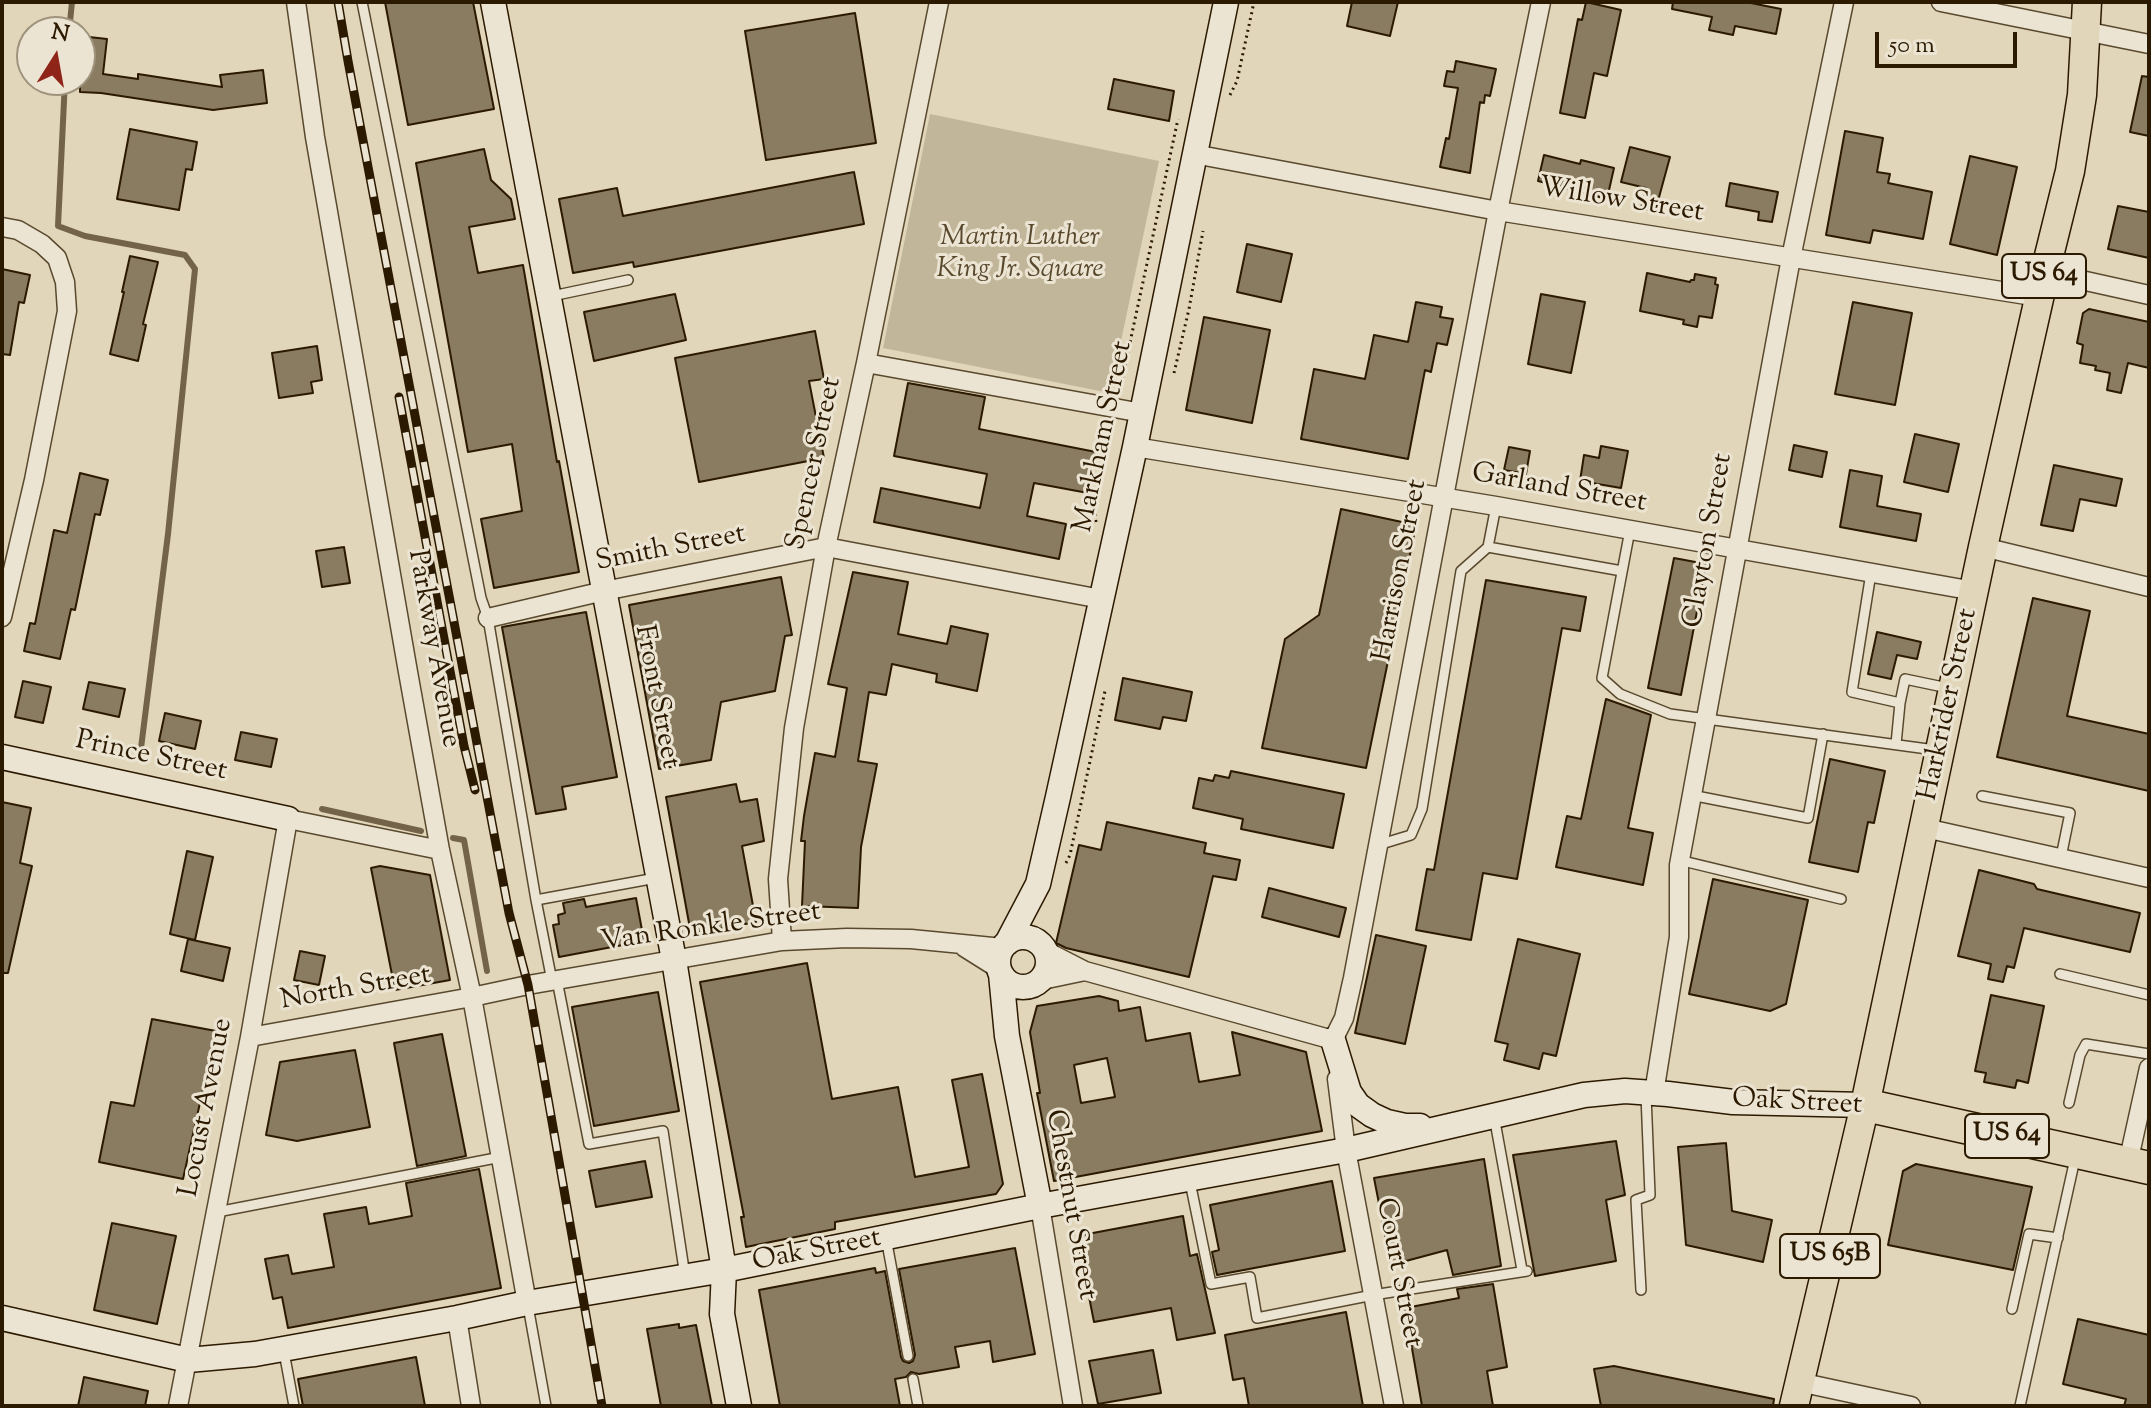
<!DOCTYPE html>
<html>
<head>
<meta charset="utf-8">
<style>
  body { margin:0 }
  #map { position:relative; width:2151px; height:1408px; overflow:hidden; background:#e1d6b9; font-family:"Sorts Mill Goudy",serif }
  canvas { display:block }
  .frame { position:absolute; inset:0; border:4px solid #2c1a00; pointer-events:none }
  .north { position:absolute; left:16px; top:16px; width:80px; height:80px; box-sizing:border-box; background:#ece4d2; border:2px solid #9f937e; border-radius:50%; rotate:11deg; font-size:22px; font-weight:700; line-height:32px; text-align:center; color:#2c1a00 }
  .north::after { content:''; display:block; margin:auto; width:28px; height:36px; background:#8f2418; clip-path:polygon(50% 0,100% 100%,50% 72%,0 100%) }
  .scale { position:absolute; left:1875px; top:32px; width:142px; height:36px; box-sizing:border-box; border:4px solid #2c1a00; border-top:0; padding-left:10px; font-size:24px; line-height:28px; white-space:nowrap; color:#2c1a00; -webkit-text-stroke:6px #ece4d2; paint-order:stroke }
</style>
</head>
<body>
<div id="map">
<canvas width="2151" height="1408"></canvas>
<div class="frame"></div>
<div class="north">N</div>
<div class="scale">50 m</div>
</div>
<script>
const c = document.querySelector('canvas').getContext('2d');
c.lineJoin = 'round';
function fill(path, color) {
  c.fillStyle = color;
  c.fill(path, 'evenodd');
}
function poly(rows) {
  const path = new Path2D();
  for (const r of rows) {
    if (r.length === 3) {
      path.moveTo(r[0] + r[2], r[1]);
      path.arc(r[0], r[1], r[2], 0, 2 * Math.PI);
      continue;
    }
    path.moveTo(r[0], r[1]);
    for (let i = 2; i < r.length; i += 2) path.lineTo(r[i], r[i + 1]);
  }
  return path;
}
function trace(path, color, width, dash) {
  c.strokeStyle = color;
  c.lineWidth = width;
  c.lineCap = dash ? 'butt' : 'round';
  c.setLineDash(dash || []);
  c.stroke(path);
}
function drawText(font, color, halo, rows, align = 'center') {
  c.font = font + ' "Sorts Mill Goudy",serif';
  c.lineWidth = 6;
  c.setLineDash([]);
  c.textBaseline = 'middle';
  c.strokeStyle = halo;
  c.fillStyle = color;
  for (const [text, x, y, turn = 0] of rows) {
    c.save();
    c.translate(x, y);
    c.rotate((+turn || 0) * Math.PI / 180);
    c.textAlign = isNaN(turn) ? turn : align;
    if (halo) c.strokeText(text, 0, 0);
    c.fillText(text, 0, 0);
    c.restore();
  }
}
const green = poly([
  [930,114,1159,161,1110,393,883,348]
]);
const stream = poly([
  [69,32,72,2],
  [65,80,58,226,85,236,185,255,195,269,168,534,141,748],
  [322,809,421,831],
  [453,838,464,840,487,971]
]);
const building = poly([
  [385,2,473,2,494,109,408,125,385,2],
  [1352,2,1398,2,1390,36,1347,26,1352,2],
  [1586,2,1621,10,1607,76,1594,73,1585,118,1560,113,1578,19,1582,20,1586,2],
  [1673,2,1746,2,1781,9,1776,34,1735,26,1733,35,1709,30,1712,17,1672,9,1673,2],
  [855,13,876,143,766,160,745,31,855,13],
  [80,36,107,39,103,74,138,79,138,74,222,87,220,75,263,70,267,103,213,110,101,93,80,92,80,36],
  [1456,61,1496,69,1490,96,1485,95,1484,103,1480,102,1470,173,1440,167,1446,138,1449,139,1458,88,1444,86,1447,71,1454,72,1456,61],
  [2142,76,2149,77,2149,136,2130,132,2142,76],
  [1114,79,1174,91,1169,121,1108,109,1114,79],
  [130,129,197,142,192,170,186,169,179,210,117,199,130,129],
  [1845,131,1883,138,1877,172,1890,174,1888,183,1932,192,1923,239,1873,230,1870,243,1826,235,1845,131],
  [1630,147,1670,157,1655,212,1641,208,1646,188,1621,182,1630,147],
  [484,149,491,180,511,199,515,219,469,227,478,273,523,265,557,462,559,461,579,572,494,588,481,519,522,511,512,444,468,452,416,163,484,149],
  [1544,155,1580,164,1581,160,1614,168,1607,199,1538,181,1544,155],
  [1970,156,2017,167,1997,255,1950,244,1970,156],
  [854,172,864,224,634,267,633,262,573,273,559,199,617,188,623,216,854,172],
  [1730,183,1778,192,1772,222,1758,220,1759,212,1726,206,1730,183],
  [2118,206,2149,212,2149,258,2108,249,2118,206],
  [1247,244,1292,254,1281,302,1237,292,1247,244],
  [130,256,158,262,143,324,146,325,138,361,110,354,124,292,122,292,130,256],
  [2,269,30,275,24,303,19,302,10,355,2,354,2,269],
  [1647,273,1690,282,1691,280,1694,280,1695,274,1716,278,1715,284,1718,285,1712,318,1699,316,1697,327,1683,324,1684,320,1640,311,1647,273],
  [675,294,686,340,594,361,584,312,675,294],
  [1541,294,1585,302,1571,373,1528,364,1541,294],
  [1416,302,1442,307,1440,317,1453,319,1447,345,1437,343,1431,372,1425,370,1408,459,1301,439,1314,369,1365,379,1374,335,1408,342,1416,302],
  [1853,302,1912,313,1895,405,1835,394,1853,302],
  [2089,309,2149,322,2149,368,2128,363,2121,393,2107,390,2110,373,2095,370,2096,366,2080,363,2083,345,2077,343,2083,313,2089,309],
  [1204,317,1270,330,1252,423,1186,410,1204,317],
  [815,331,824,379,809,381,824,458,699,482,675,358,815,331],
  [317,346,322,380,311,382,313,393,279,398,272,353,317,346],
  [908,383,985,397,979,429,1096,452,1088,493,1034,483,1027,516,1066,524,1059,559,874,522,881,488,980,508,987,474,894,456,908,383],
  [1915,434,1959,444,1948,492,1904,482,1915,434],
  [1794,445,1827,452,1822,477,1789,470,1794,445],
  [1601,446,1628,451,1621,488,1580,481,1584,455,1599,458,1601,446],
  [1509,447,1530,451,1526,474,1504,470,1509,447],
  [2054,465,2122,479,2116,506,2080,499,2073,531,2041,525,2054,465],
  [1850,470,1882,476,1877,506,1921,514,1916,541,1840,527,1850,470],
  [80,473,108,480,100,515,95,514,75,610,71,609,60,659,24,651,30,623,35,624,54,530,67,533,80,473],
  [1341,509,1416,525,1366,768,1262,748,1285,639,1319,615,1341,509],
  [344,547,350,583,322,587,316,551,344,547],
  [1674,558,1706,564,1681,695,1648,688,1674,558],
  [853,572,908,582,898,634,947,644,951,626,988,634,977,691,936,682,937,674,892,664,886,695,869,692,858,761,877,764,861,847,858,908,802,906,805,841,801,841,804,816,815,753,835,757,847,688,828,684,853,572],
  [781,577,792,635,785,636,775,691,721,702,711,760,659,769,629,605,781,577],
  [1486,580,1586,597,1580,631,1562,628,1517,879,1483,873,1471,940,1416,930,1427,869,1434,870,1486,580],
  [2033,598,2090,611,2067,716,2149,734,2149,791,1997,757,2033,598],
  [586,612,617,777,562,787,566,809,536,814,502,627,586,612],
  [1877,632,1921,642,1917,659,1897,655,1891,679,1868,674,1877,632],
  [1123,678,1192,692,1186,721,1163,717,1160,729,1115,720,1123,678],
  [23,681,51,687,43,723,15,717,23,681],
  [89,682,125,689,119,717,83,709,89,682],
  [1606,699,1651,715,1628,828,1653,833,1643,885,1556,867,1567,816,1581,819,1606,699],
  [165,713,201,721,195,749,159,741,165,713],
  [241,732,277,739,271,767,235,760,241,732],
  [1830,759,1885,771,1874,823,1868,822,1858,872,1809,862,1830,759],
  [1231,771,1344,794,1333,848,1241,829,1243,819,1193,808,1199,778,1213,781,1215,775,1229,778,1231,771],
  [736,784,740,802,757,799,764,841,742,846,756,922,691,934,666,797,736,784],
  [2,802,31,808,20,863,32,866,8,973,2,973,2,802],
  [1107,822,1206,843,1204,853,1240,860,1236,880,1213,876,1189,977,1066,948,1056,943,1079,845,1101,850,1107,822],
  [187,851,213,857,195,940,170,934,187,851],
  [380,866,430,875,450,980,395,990,371,868,380,866],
  [1979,870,2034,884,2037,889,2140,913,2130,952,2024,928,2014,968,2007,966,2003,982,1988,979,1991,964,1958,956,1979,870],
  [1713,879,1808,900,1786,1004,1770,1011,1689,994,1713,879],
  [1269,888,1346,908,1339,937,1262,917,1269,888],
  [636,898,644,941,559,957,553,925,559,924,558,915,565,913,563,903,584,899,586,907,636,898],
  [1376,935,1426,946,1405,1044,1355,1033,1376,935],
  [188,939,230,948,223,981,181,971,188,939],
  [1518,939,1580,954,1556,1056,1543,1053,1539,1069,1504,1060,1508,1044,1495,1041,1518,939],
  [300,951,325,956,319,985,294,980,300,951],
  [807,963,832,1099,898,1087,915,1177,969,1167,952,1080,982,1074,1003,1184,996,1194,835,1222,835,1229,746,1247,741,1217,744,1217,740,1196,700,982,807,963],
  [658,992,679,1111,594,1126,572,1007,658,992],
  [1991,995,2044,1006,2028,1083,2017,1080,2015,1088,1984,1082,1986,1073,1975,1071,1991,995],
  [1099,996,1118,1001,1119,1011,1140,1007,1146,1041,1190,1033,1199,1082,1240,1075,1232,1032,1306,1052,1322,1131,1054,1181,1037,1093,1040,1093,1030,1032,1037,1006,1099,996],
  [1107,1058,1115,1097,1081,1103,1074,1065,1107,1058],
  [152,1019,216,1031,183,1179,99,1162,111,1102,134,1106,152,1019],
  [442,1034,466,1156,417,1166,394,1043,442,1034],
  [355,1050,370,1127,297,1141,266,1135,280,1062,355,1050],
  [1616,1141,1625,1195,1606,1200,1616,1261,1535,1276,1513,1155,1616,1141],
  [1726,1143,1732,1211,1772,1220,1763,1262,1686,1245,1678,1147,1726,1143],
  [1484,1159,1501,1266,1453,1275,1447,1250,1391,1265,1374,1178,1484,1159],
  [645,1161,652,1197,596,1207,589,1171,645,1161],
  [1916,1164,2032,1187,2013,1270,1888,1245,1903,1171,1916,1164],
  [479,1169,501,1288,288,1328,282,1297,273,1299,265,1259,288,1255,292,1274,334,1267,324,1214,366,1207,369,1224,412,1216,406,1183,479,1169],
  [1332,1181,1345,1251,1217,1275,1212,1252,1219,1250,1210,1205,1332,1181],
  [1183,1216,1190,1256,1197,1254,1215,1333,1177,1340,1171,1308,1094,1322,1077,1236,1183,1216],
  [112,1223,176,1236,157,1324,94,1310,112,1223],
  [1015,1248,1035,1354,993,1362,990,1341,955,1347,959,1367,919,1374,911,1372,906,1377,895,1379,900,1406,780,1406,759,1290,875,1268,876,1273,885,1271,901,1357,903,1361,909,1363,913,1361,915,1355,899,1269,1015,1248],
  [1493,1284,1507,1367,1487,1371,1493,1406,1422,1406,1405,1308,1459,1298,1457,1289,1493,1284],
  [1346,1312,1363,1406,1249,1406,1244,1378,1233,1380,1225,1335,1346,1312],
  [2078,1319,2149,1335,2149,1406,2124,1406,2126,1399,2063,1384,2078,1319],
  [679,1324,679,1328,696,1325,712,1406,661,1406,647,1329,679,1324],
  [1153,1350,1161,1393,1098,1404,1089,1361,1153,1350],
  [416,1357,425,1406,303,1406,298,1379,416,1357],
  [1614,1366,1774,1399,1773,1406,1601,1406,1594,1369,1614,1366],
  [84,1377,148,1391,145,1406,78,1406,84,1377]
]);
const path = poly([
  [1230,95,1237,81,1254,2],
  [1174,373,1189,309,1203,231],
  [1120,389,1178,119],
  [1096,522,1094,507,1112,428],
  [1066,863,1070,855,1105,691]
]);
const lane = poly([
  [362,2,481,598,488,618,536,900],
  [552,296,628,280],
  [1630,530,1602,678,1620,694,1670,714,1935,750],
  [1488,547,1622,571],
  [1871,573,1852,692,1900,703,1896,744],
  [1900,703,1905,679,1948,688],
  [1691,795,1808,818,1823,734],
  [1982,796,2070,813,2061,857],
  [1378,845,1411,835,1422,809,1461,571,1488,547,1496,506],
  [1679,860,1841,899],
  [2060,974,2149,995],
  [557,980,589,1144,663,1131,685,1276],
  [552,981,536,900,656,878],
  [2069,1103,2080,1055,2086,1044,2149,1054],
  [1494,1116,1522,1270],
  [1190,1182,1211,1284,1250,1277,1257,1318,1373,1295,1527,1271],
  [217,1212,501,1157],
  [886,1238,908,1356],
  [1641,1290,1636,1200,1650,1195,1646,1095],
  [528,1306,546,1406],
  [2012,1309,2029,1234,2058,1238],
  [284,1352,294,1406],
  [913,1379,918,1406],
  [2020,1406,2075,1159]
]);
const street = poly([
  [296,2,315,137,408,672,440,850,472,997,527,1303],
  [1941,2,2149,44],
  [1194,154,1498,211,2039,297],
  [2,227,18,230,42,244,57,258,65,282,67,311,34,480,2,617],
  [2045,272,2149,295],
  [866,363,1142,413],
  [1135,447,1496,506,1974,591],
  [1983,547,2149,587],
  [488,618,604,591,826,547,1101,599],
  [1925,828,2149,878],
  [782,941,778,879,794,728,826,547,866,363,939,2],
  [964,947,999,969],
  [1046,951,1085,971,1333,1040],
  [1042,980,1085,971],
  [250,1037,472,997,528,985,782,941,847,938,911,939,1003,948],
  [1334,1049,1333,1040,1344,1018,1353,978,1498,211,1541,2],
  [1337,1079,1346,1150,1394,1406],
  [1654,1093,1679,937,1679,865,1791,258,1844,2],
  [2128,1163,2149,1068],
  [1040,1206,1073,1406],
  [457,1318,471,1406],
  [1799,1382,1911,1406],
  [178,1406,250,1037,288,819,440,850]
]);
const secondary = poly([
  [493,2,674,960,724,1270,722,1314,739,1406],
  [2,757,288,819],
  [1023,962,25],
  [1007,943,1038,884,1058,797,1135,447,1226,2],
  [1001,974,1007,1036,1040,1206],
  [1333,1040,1349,1092,1358,1105,1372,1115,1387,1122,1405,1126,1420,1126],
  [2,1318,188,1360,255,1354,457,1318,527,1303,724,1270,1040,1206,1346,1150,1584,1095,1625,1091,1668,1094,1733,1102,1865,1105]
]);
const primary = poly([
  [1794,1406,1865,1105,1983,547,2045,272,2070,171,2082,95,2087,2]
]);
const highway = poly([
  [1865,1105,2149,1168]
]);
const rail = poly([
  [338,2,348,61,509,913,528,985,602,1406],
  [399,397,464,746,475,790]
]);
const shields = [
  [2044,276,84],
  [2007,1136,84],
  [1830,1256,100]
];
const shieldNames = [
  ["US 64",2044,276],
  ["US 64",2007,1136],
  ["US 65B",1830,1256]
];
const streetNames = [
  ["Willow Street",1621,202,9],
  ["Markham Street",1105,437,-78],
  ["Spencer Street",816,464,-78],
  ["Garland Street",1559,490,10],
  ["Clayton Street",1710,541,-80],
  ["Smith Street",671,550,-11],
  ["Harrison Street",1402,571,-79],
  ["Parkway Avenue",432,649,80],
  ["Front Street",655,697,79],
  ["Harkrider Street",1950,705,-78],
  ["Prince Street",151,758,12],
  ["Van Ronkle Street",711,929,-8],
  ["North Street",356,990,-10],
  ["Oak Street",1797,1104,3],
  ["Locust Avenue",208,1108,-79],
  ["Chestnut Street",1069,1205,80],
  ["Oak Street",817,1252,-11],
  ["Court Street",1397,1273,79]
];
const parkNames = [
  ["Martin Luther",1020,239],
  ["King Jr. Square",1020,271]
];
fill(green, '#c2b69a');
trace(stream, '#736449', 6);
fill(building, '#8a7c60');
trace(building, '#2c1a00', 2);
trace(lane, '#59492e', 12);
trace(street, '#59492e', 21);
trace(secondary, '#2c1a00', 27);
trace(primary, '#2c1a00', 31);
trace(highway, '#2c1a00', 35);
trace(path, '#2c1a00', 3, [2, 4]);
trace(lane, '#ece4d2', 9);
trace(street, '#ece4d2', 18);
trace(secondary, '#ece4d2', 24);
trace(primary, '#e1d6b9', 28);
trace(highway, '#e1d6b9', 32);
trace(rail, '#2c1a00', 9);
trace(rail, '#ece4d2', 6, [18]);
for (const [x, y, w] of shields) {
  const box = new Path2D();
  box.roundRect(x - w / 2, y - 22, w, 44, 6);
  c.fillStyle = '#ece4d2';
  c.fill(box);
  trace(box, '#2c1a00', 2);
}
drawText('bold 26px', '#2c1a00', null, shieldNames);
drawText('28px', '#2c1a00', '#ece4d2', streetNames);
drawText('italic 28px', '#59492e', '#ece4d2', parkNames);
</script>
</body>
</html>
